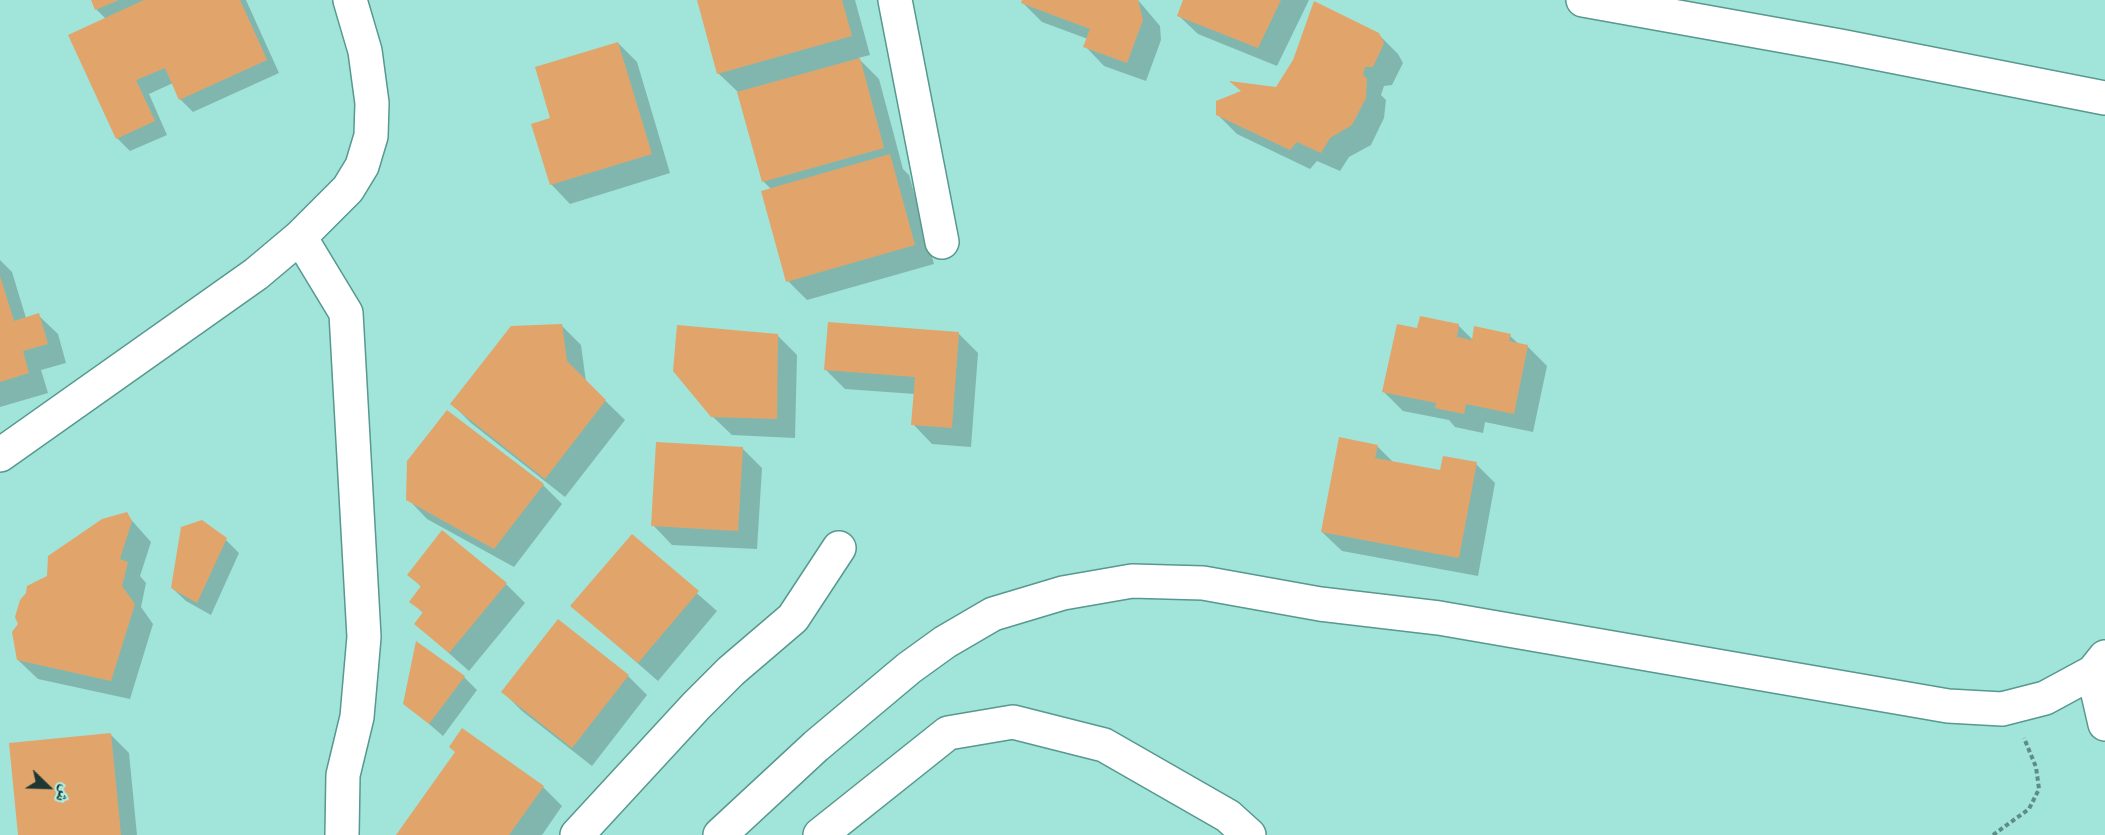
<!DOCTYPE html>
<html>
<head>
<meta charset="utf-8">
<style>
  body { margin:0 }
  #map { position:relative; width:2105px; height:835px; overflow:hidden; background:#a1e4da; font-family:Ubuntu,"Noto Naskh Arabic",sans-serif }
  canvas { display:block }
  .north { position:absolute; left:18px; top:757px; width:60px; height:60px; -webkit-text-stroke:4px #aef1e7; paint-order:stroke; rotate:113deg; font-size:16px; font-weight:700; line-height:24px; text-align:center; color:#1d3834 }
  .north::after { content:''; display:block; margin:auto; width:21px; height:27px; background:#1d3834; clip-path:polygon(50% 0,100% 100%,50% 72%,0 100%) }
</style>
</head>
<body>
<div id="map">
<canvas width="2105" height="835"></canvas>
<div class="north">ش</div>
</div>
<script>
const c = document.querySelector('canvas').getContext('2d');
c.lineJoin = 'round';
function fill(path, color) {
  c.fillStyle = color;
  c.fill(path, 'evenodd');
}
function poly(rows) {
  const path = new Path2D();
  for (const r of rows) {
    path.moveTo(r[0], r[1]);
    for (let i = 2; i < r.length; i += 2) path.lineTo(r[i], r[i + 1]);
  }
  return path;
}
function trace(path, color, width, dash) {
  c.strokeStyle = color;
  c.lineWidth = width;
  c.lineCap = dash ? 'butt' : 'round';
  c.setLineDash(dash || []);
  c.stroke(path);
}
const shadow = poly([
  [93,0,246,0,279,73,193,112,180,99,173,83,149,94,167,135,130,151,117,138,106,19,96,9],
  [698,0,855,0,870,55,858,58,879,79,903,169,909,175,934,264,807,300,788,281,771,189,763,181,738,92,718,73],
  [1024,0,1138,0,1160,26,1161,40,1146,81,1104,66,1085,46,1088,39,1042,22,1023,3],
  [1185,0,1309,0,1277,66,1198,34,1178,15],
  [1378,34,1398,54,1403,63,1392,85,1384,86,1381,95,1386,100,1384,118,1371,145,1349,157,1340,171,1317,161,1310,169,1237,134,1218,115,1276,89],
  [618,43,637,62,670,173,570,204,551,184,552,119],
  [0,260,12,272,26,318,38,315,58,334,66,363,41,370,48,393,0,407],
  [1458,325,1473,340,1510,336,1520,345,1527,346,1547,366,1533,432,1485,422,1483,433,1455,427,1449,420,1403,411,1384,392,1418,330],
  [562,326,581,345,586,382,625,420,565,497,471,423,452,404],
  [959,334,978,353,971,447,932,444,913,424,915,394,845,389,826,370],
  [778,336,797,355,795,438,732,435,712,416],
  [1377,446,1394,463,1441,472,1476,464,1495,483,1478,576,1342,551,1322,532],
  [742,448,762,468,757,549,672,545,653,525],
  [543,485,562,504,514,567,427,519,408,499],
  [126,514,151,542,140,576,146,583,141,607,153,624,130,699,38,679,18,660,49,577],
  [632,536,717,611,658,681,572,606],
  [226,540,239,553,211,615,186,601,172,588],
  [409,574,506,584,525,603,469,671,416,624,424,614,411,601,422,588],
  [628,676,647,695,592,766,522,711,503,692],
  [464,677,477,690,443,736,405,703],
  [110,734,129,753,137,835,20,835],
  [543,787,562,806,542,835,398,835]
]);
const building = poly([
  [91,0,119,0,95,10],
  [144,0,240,0,267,60,179,100,165,68,136,80,155,121,116,139,68,35],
  [697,0,842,0,852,36,717,74],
  [1022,0,1138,0,1143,20,1127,63,1083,47,1090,29,1021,3],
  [1183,0,1281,0,1258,48,1177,16],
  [1314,1,1379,33,1384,43,1373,67,1365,67,1363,74,1367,79,1366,98,1352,125,1330,138,1321,153,1297,142,1290,150,1216,115,1216,101,1241,91,1229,81,1276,87,1293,60],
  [618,42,652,154,550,185,531,124,550,118,535,67],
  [860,58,884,148,762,182,737,92],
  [890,154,915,245,786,282,761,191],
  [0,276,14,321,39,313,48,344,23,351,29,373,0,382],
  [1420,316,1459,324,1457,337,1472,340,1474,326,1511,334,1509,341,1528,345,1514,414,1466,404,1464,414,1435,408,1436,403,1382,392,1397,324,1417,328],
  [828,322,959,332,952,428,911,425,915,377,824,370],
  [562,324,567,361,606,400,545,479,450,404,511,326],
  [677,325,778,334,777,419,711,417,673,371],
  [447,410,544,484,494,549,406,500,407,461],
  [1339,437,1378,445,1375,458,1440,470,1443,456,1477,462,1459,558,1321,532],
  [656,442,743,447,738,531,651,526],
  [127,512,132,521,120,559,128,562,122,586,135,604,111,681,17,660,12,632,18,624,15,617,20,600,26,593,27,586,47,576,48,556,102,519],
  [202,520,227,538,197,603,171,588,181,527],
  [442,530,507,583,449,653,414,624,423,612,409,602,421,586,407,575],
  [632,534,699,591,638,663,570,606],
  [558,619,629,675,572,748,501,692],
  [416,641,465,676,429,724,403,704],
  [462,728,544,786,509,835,396,835,455,752,449,747],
  [111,733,121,835,18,835,9,743]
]);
const path = poly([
  [1993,835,2029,809,2039,789,2036,767,2024,738]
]);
const street = poly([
  [895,0,942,242],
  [1583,0,1840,46,2105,98],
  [300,237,346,313,364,637,357,717,343,775,342,835],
  [0,455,256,274,300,237,348,189,362,166,371,136,372,103,365,51,350,0],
  [2093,672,2105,724],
  [577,835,696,706,731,671,793,618,839,548],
  [720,835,816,746,909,668,945,642,993,614,1063,593,1132,581,1203,583,1320,604,1439,618,1948,706,2002,709,2045,698,2093,672,2105,657],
  [820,835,948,733,1013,722,1104,745,1228,816,1249,835]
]);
fill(shadow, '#0003');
fill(building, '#e1a56b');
trace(street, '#57988f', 36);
trace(path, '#5e8d86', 4, [4.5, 3]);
trace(street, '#fff', 33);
</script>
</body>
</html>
